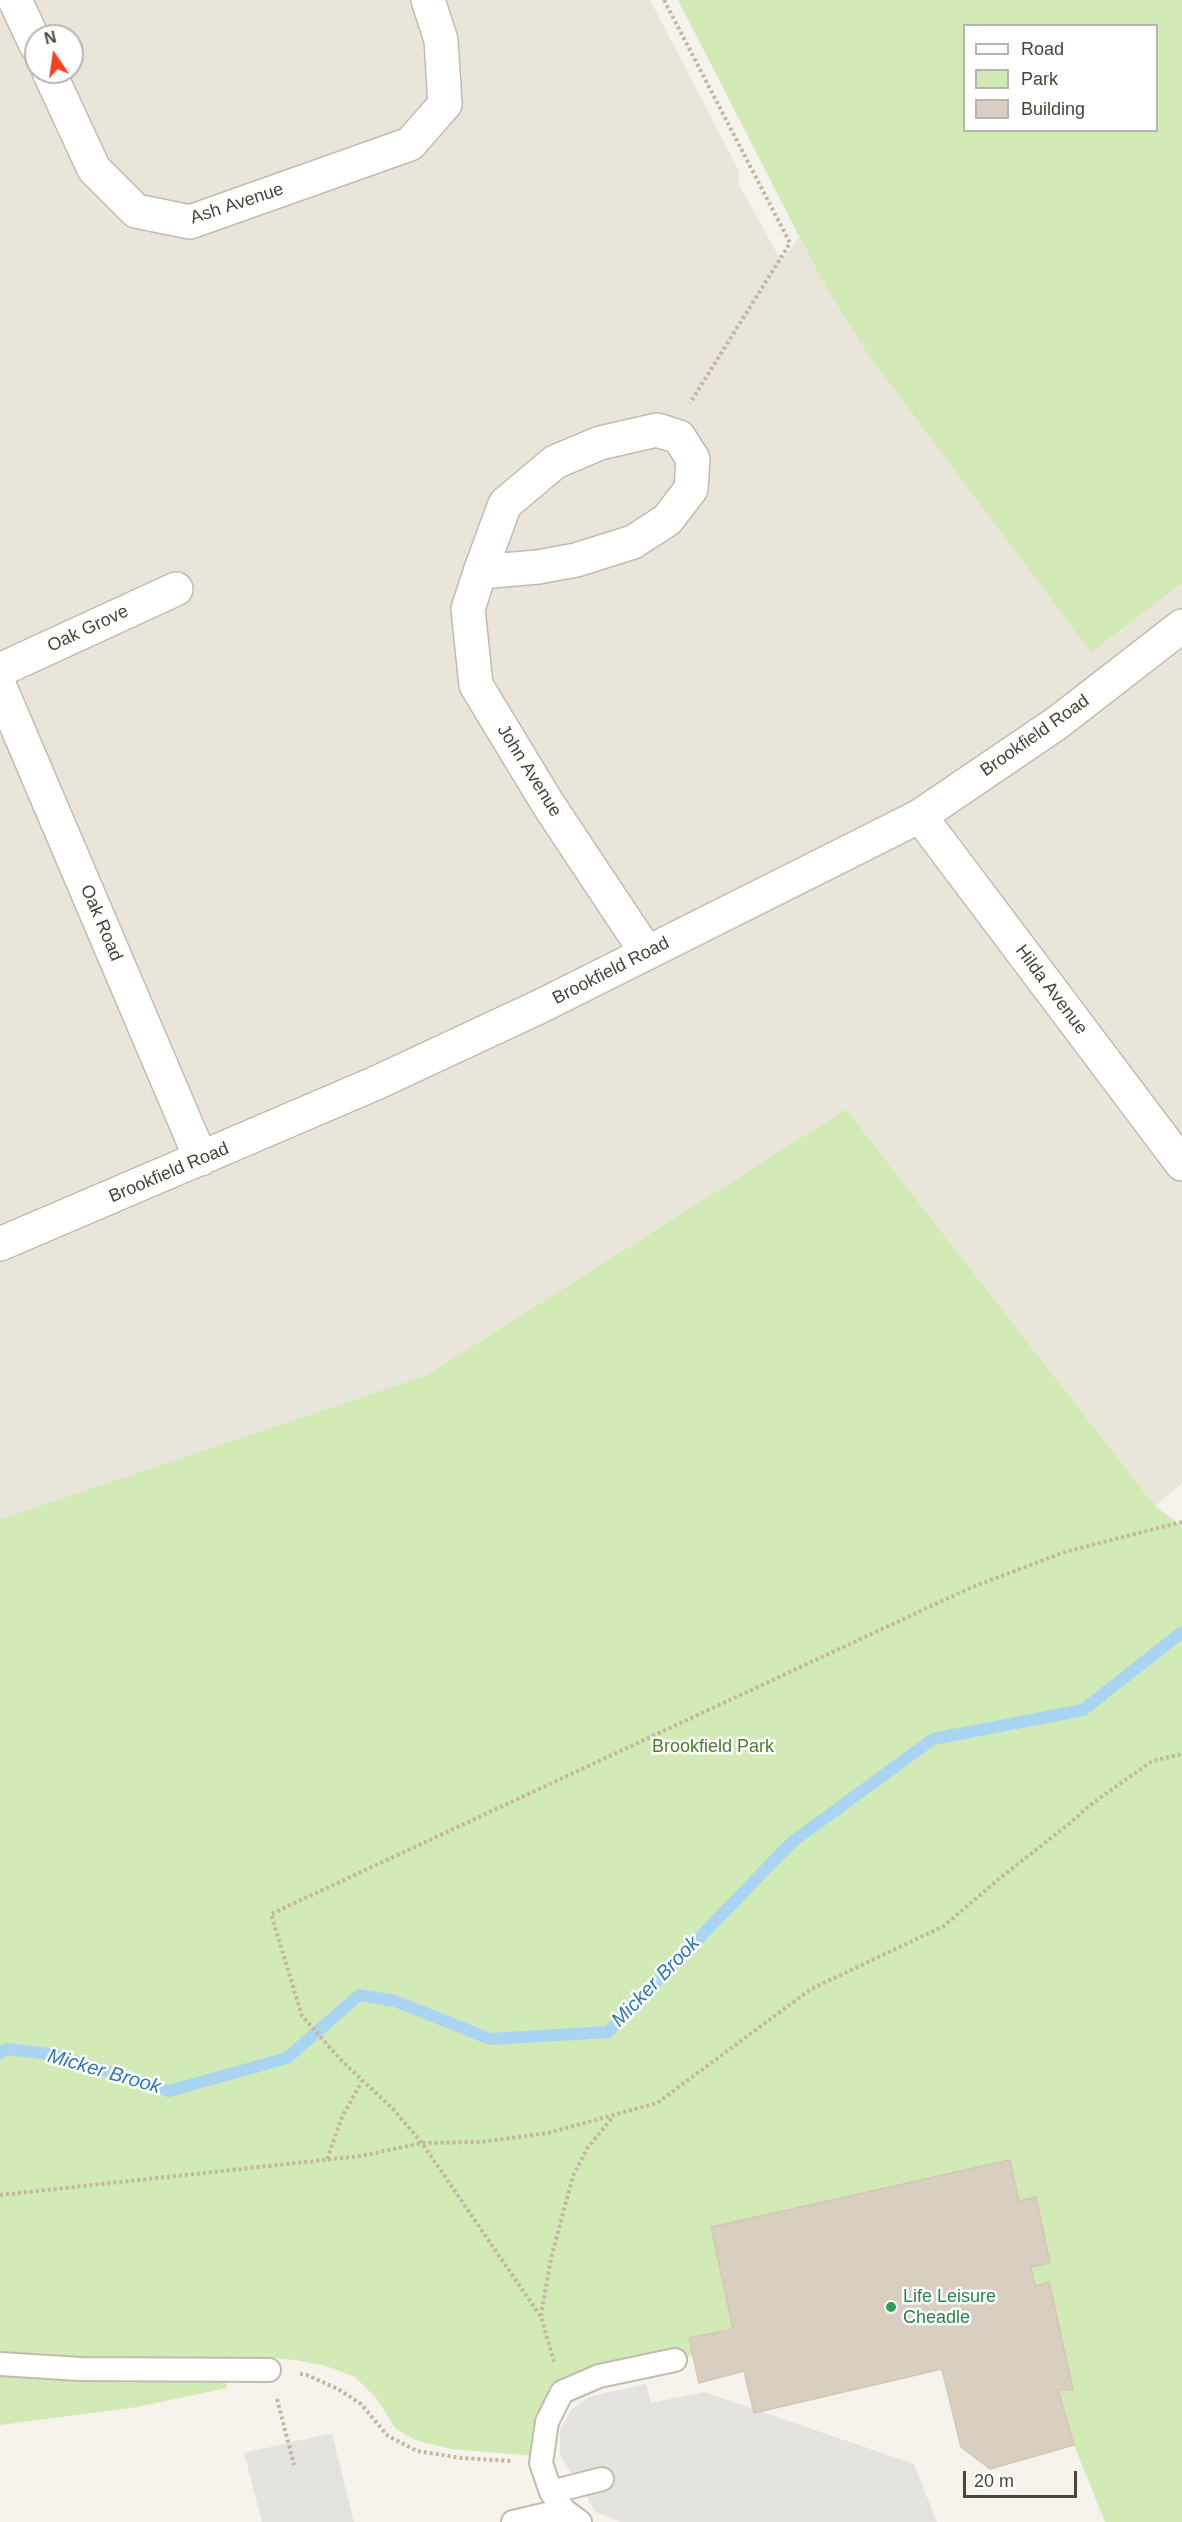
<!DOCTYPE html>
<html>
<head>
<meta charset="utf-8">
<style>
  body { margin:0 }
  #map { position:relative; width:1182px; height:2522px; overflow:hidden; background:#f6f3ec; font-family:Arial,sans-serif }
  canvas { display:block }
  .legend { position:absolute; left:963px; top:24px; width:195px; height:108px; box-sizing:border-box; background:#fff; border:2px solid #b7b4b0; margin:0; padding:8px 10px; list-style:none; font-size:18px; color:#4b4439 }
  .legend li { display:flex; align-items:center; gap:12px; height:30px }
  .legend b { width:30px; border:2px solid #b7b4b0 }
  .north { position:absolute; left:24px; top:24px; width:60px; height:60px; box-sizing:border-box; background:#fff; border:2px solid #b7b4b0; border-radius:50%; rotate:347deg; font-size:16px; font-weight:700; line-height:24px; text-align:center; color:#4b4439 }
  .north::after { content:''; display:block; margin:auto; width:21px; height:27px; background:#fc3f1d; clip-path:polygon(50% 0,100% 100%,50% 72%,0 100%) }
  .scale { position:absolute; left:963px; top:2471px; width:114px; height:27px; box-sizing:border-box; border:3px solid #4b4439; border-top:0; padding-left:8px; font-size:18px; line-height:21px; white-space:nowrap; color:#4b4439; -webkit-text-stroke:4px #fff; paint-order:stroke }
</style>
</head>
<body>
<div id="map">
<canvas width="1182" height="2522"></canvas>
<ul class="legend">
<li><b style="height:8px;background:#fff"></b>Road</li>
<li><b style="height:16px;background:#d2eab5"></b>Park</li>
<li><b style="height:16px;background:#d8cfc1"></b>Building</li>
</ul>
<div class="north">N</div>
<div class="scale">20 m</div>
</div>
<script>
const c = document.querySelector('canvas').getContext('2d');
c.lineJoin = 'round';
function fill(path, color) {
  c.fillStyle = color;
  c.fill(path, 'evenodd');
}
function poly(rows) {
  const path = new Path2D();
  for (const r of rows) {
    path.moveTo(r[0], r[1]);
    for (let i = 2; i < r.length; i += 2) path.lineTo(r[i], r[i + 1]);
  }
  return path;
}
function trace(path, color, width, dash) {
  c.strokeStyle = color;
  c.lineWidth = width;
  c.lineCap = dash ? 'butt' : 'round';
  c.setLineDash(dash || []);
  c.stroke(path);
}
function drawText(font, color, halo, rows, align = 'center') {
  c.font = font + ' Arial,sans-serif';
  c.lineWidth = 5;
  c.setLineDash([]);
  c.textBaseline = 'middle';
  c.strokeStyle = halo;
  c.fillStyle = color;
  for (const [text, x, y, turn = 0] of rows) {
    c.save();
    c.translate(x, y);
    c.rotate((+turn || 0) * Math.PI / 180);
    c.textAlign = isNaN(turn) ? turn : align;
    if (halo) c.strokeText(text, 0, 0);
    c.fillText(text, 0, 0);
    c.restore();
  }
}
const residential = poly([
  [0,0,650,0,739,171,738,183,778,255,784,258,799,237,822,281,870,358,1091,653,1182,583,1182,1483,1155,1506,846,1109,427,1375,0,1519],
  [36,36,72,36,72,72,36,72]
]);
const green = poly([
  [678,0,1182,0,1182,583,1091,653,870,358,822,281],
  [964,26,1156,26,1156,130,964,130],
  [846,1109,1155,1506,1182,1526,1182,2522,1105,2522,1074,2445,1058,2390,1073,2390,1049,2282,1035,2286,1031,2267,1035,2197,1019,2201,1010,2160,711,2227,733,2329,689,2338,693,2355,599,2376,562,2391,535,2456,451,2449,415,2440,396,2429,377,2399,355,2377,326,2366,295,2360,257,2357,221,2357,227,2388,137,2407,0,2425,0,1519,427,1375]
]);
const parking = poly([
  [646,2384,651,2403,704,2392,914,2464,937,2522,621,2522,596,2512,560,2455,560,2430,572,2409,589,2397],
  [332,2433,354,2522,262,2522,244,2453]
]);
const stream = poly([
  [0,2053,7,2049,55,2055,169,2091,287,2058,359,1995,395,2001,490,2039,608,2032,792,1842,933,1739,1083,1710,1182,1632]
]);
const building = poly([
  [1010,2160,1019,2201,1036,2197,1050,2263,1031,2267,1035,2286,1049,2282,1073,2390,1058,2390,1074,2445,990,2469,961,2447,942,2369,754,2413,744,2371,699,2383,689,2338,733,2329,711,2227,1010,2160]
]);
const path = poly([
  [664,0,790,243,690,403],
  [327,2159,342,2117,362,2081],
  [0,2195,361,2156,422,2143,481,2142,548,2133,657,2103,811,1989,944,1926,1000,1878,1069,1824,1090,1805,1152,1761,1182,1754],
  [541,2316,551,2258,573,2176,588,2147,612,2118],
  [554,2362,541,2317,422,2143,393,2109,342,2061,302,2016,271,1914,972,1587,1068,1551,1182,1522],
  [300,2374,307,2375,338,2389,361,2404,388,2436,417,2451,461,2458,511,2461],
  [277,2399,294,2465]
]);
const service = poly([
  [0,2364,80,2369,269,2370],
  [551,2492,602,2479],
  [513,2522,564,2510],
  [580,2522,564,2510,551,2492,541,2463,547,2422,562,2392,599,2376,675,2360]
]);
const minor = poly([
  [15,0,36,45],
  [49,72,94,169,136,211,190,222,410,144,445,104,441,40,428,0],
  [480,572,538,567,576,560,633,542,667,520,691,489,693,459,679,437,657,430,600,443,555,462,505,504,480,572,468,609,476,685,548,804,647,953],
  [0,670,176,589],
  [0,687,201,1159],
  [920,816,1182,1164],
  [0,1244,376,1083,541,1006,920,816,1057,723,1182,626]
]);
const markers = [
  [891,2307,6,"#2e9e5b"]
];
const streetNames = [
  ["Ash Avenue",237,204,-18],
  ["Oak Grove",88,629,-25],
  ["Brookfield Road",1035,736,-35],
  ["John Avenue",529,771,58],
  ["Oak Road",101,923,67],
  ["Brookfield Road",611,971,-27],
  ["Hilda Avenue",1051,990,53],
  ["Brookfield Road",169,1173,-23]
];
const parkNames = [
  ["Brookfield Park",713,1747]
];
const leisureNames = [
  ["Life Leisure",903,2297],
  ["Cheadle",903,2318]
];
const waterNames = [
  ["Micker Brook",656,1982,-46],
  ["Micker Brook",104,2072,16]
];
fill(residential, '#eae5da');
fill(green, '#d2eab5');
fill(parking, '#e5e3e0');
trace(stream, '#a9d4f2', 12);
fill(building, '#d8cfc1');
trace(building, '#d3c7b4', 1.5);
trace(service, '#c2bbae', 26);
trace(minor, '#c2bbae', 36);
trace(path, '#c4b79f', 4, [3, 3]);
trace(service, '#fff', 22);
trace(minor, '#fff', 33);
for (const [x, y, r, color] of markers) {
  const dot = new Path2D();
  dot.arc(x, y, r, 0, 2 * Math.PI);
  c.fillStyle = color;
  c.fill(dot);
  trace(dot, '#fff', 2);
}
drawText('18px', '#4b4439', '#fff', streetNames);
drawText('18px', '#4a7f2a', '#fff', parkNames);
drawText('18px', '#27864d', '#fff', leisureNames, 'left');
drawText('italic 20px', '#2e7ab2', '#fff', waterNames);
</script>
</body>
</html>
